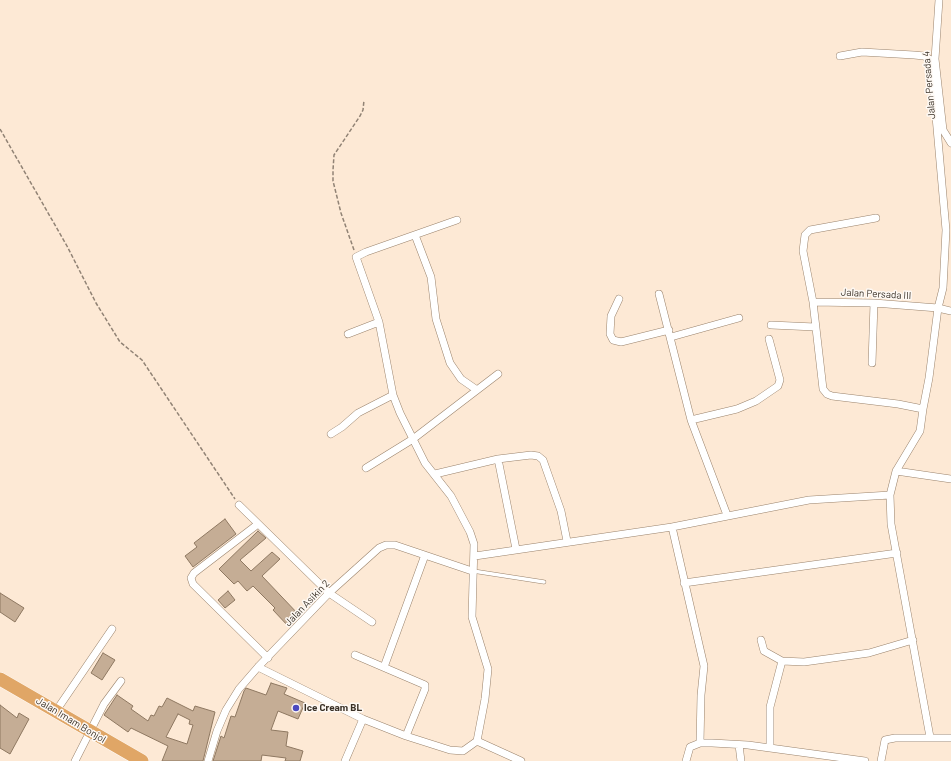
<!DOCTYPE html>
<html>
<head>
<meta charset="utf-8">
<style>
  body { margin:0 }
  canvas { display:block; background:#fde9d5 }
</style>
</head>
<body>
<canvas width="951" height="761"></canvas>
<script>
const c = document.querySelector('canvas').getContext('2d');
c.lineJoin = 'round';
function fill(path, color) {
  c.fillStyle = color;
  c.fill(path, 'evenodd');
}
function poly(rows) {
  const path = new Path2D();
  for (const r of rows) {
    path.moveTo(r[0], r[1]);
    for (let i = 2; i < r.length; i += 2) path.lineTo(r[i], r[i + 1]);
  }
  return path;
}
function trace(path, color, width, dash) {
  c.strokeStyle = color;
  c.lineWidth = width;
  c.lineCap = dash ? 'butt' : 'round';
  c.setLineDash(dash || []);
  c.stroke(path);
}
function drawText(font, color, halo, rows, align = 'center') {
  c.font = font + ' Barlow,sans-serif';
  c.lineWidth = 3;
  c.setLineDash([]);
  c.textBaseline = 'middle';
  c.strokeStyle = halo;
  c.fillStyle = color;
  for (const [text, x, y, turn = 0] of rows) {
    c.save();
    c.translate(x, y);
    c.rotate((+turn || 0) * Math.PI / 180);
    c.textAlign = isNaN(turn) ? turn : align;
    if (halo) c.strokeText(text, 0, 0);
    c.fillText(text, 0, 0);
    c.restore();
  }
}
const building = poly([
  [225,519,236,534,193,567,185,556,197,547,194,543,225,519],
  [258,531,266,538,240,560,251,571,272,552,280,559,262,576,300,616,289,627,273,610,275,608,253,586,247,591,238,581,234,584,219,569,258,531],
  [228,591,235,600,225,608,218,600,228,591],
  [0,593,24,608,15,622,0,612,0,593],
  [103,653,115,660,102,680,91,673,103,653],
  [271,683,287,688,284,694,305,703,298,719,278,711,271,730,288,732,286,746,303,751,300,761,285,761,286,758,262,755,261,761,213,761,221,736,224,738,231,716,235,717,244,691,246,688,266,695,271,683],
  [117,695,133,706,131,709,148,721,151,715,154,716,159,706,162,707,167,698,193,711,195,706,215,712,203,761,162,761,168,746,131,728,128,732,104,715,117,695],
  [178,714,190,720,189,724,193,725,187,744,166,737,178,714],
  [0,705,17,718,19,713,29,719,10,754,0,748,0,705]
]);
const path = poly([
  [0,129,67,246,96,303,120,342,142,360,235,499],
  [354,250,341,213,333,181,333,170,334,155,360,116,363,110,364,100]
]);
const lane = poly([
  [473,571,544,582]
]);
const street = poly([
  [939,0,935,59,943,130,951,143],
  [840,56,862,52,914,55,924,56,931,60,946,230,943,288,938,308,929,378,923,409],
  [876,218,810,230,805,235,803,251,813,302,823,389,827,394,832,396,898,404,923,409,920,431,896,471,890,495,891,524,930,737],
  [415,235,431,277,436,319,450,363,461,379,477,390],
  [659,294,691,420,727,515],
  [619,299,611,316,610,334,613,340,621,342,669,330],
  [813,302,874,303,938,308,951,311],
  [771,325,815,327],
  [348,334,379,322],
  [671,337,739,318],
  [872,363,874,303],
  [691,420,737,409,756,401,778,386,780,380,769,339],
  [331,434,342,427,358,413,393,395],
  [498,459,516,549],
  [366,468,413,439,498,374],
  [896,471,951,479],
  [435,474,498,459,531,455,538,456,543,460,561,511,567,541],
  [239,505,329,593,372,622],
  [258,524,194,573,191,578,193,584,268,658],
  [672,527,704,666,701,695,700,743],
  [475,556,672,527,809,500,890,495],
  [684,583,897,553],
  [761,640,764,651,782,661,804,662,869,653,913,640],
  [355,655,425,685,425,689,406,736],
  [258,667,363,719,406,736,450,750,463,751,477,741,485,699,488,669,472,617,474,544,470,532,451,496,425,463,400,413,393,395,379,322,356,257,366,252,457,220],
  [384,667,425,555],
  [56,711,112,629],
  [477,741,521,761],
  [739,745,741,761],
  [770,748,770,707,782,661],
  [75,761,104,704,121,681],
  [208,761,217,731,226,710,239,689,258,667,329,593,379,548,386,545,395,545,472,571],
  [345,761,363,719],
  [686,761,690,747,700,743,712,743,748,745,865,761],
  [881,761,885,740,895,738,951,738]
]);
const highway = poly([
  [0,679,142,761]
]);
const markers = [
  [296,708,4,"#4b49bf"]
];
const streetNames = [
  ["Jalan Persada 4",929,85,-95],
  ["Jalan Persada III",876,294,3],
  ["Jalan Asikin 2",307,603,-46],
  ["Jalan Imam Bonjol",71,720,31]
];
const poiNames = [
  ["Ice Cream BL",304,708]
];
fill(building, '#c5ad95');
trace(building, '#8e7861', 1);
trace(lane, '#9a836c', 4.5);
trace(street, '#9a836c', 8);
trace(highway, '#fff', 14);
trace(path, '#918375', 1.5, [4, 2]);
trace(lane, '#fff', 3.5);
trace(street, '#fff', 7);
trace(highway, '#e0a666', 13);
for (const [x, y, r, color] of markers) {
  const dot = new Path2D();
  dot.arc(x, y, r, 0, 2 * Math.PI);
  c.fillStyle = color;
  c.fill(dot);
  trace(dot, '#fef9f4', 1.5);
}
drawText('10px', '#393026', '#fef9f4', streetNames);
drawText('bold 10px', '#393026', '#fef9f4', poiNames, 'left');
</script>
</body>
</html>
